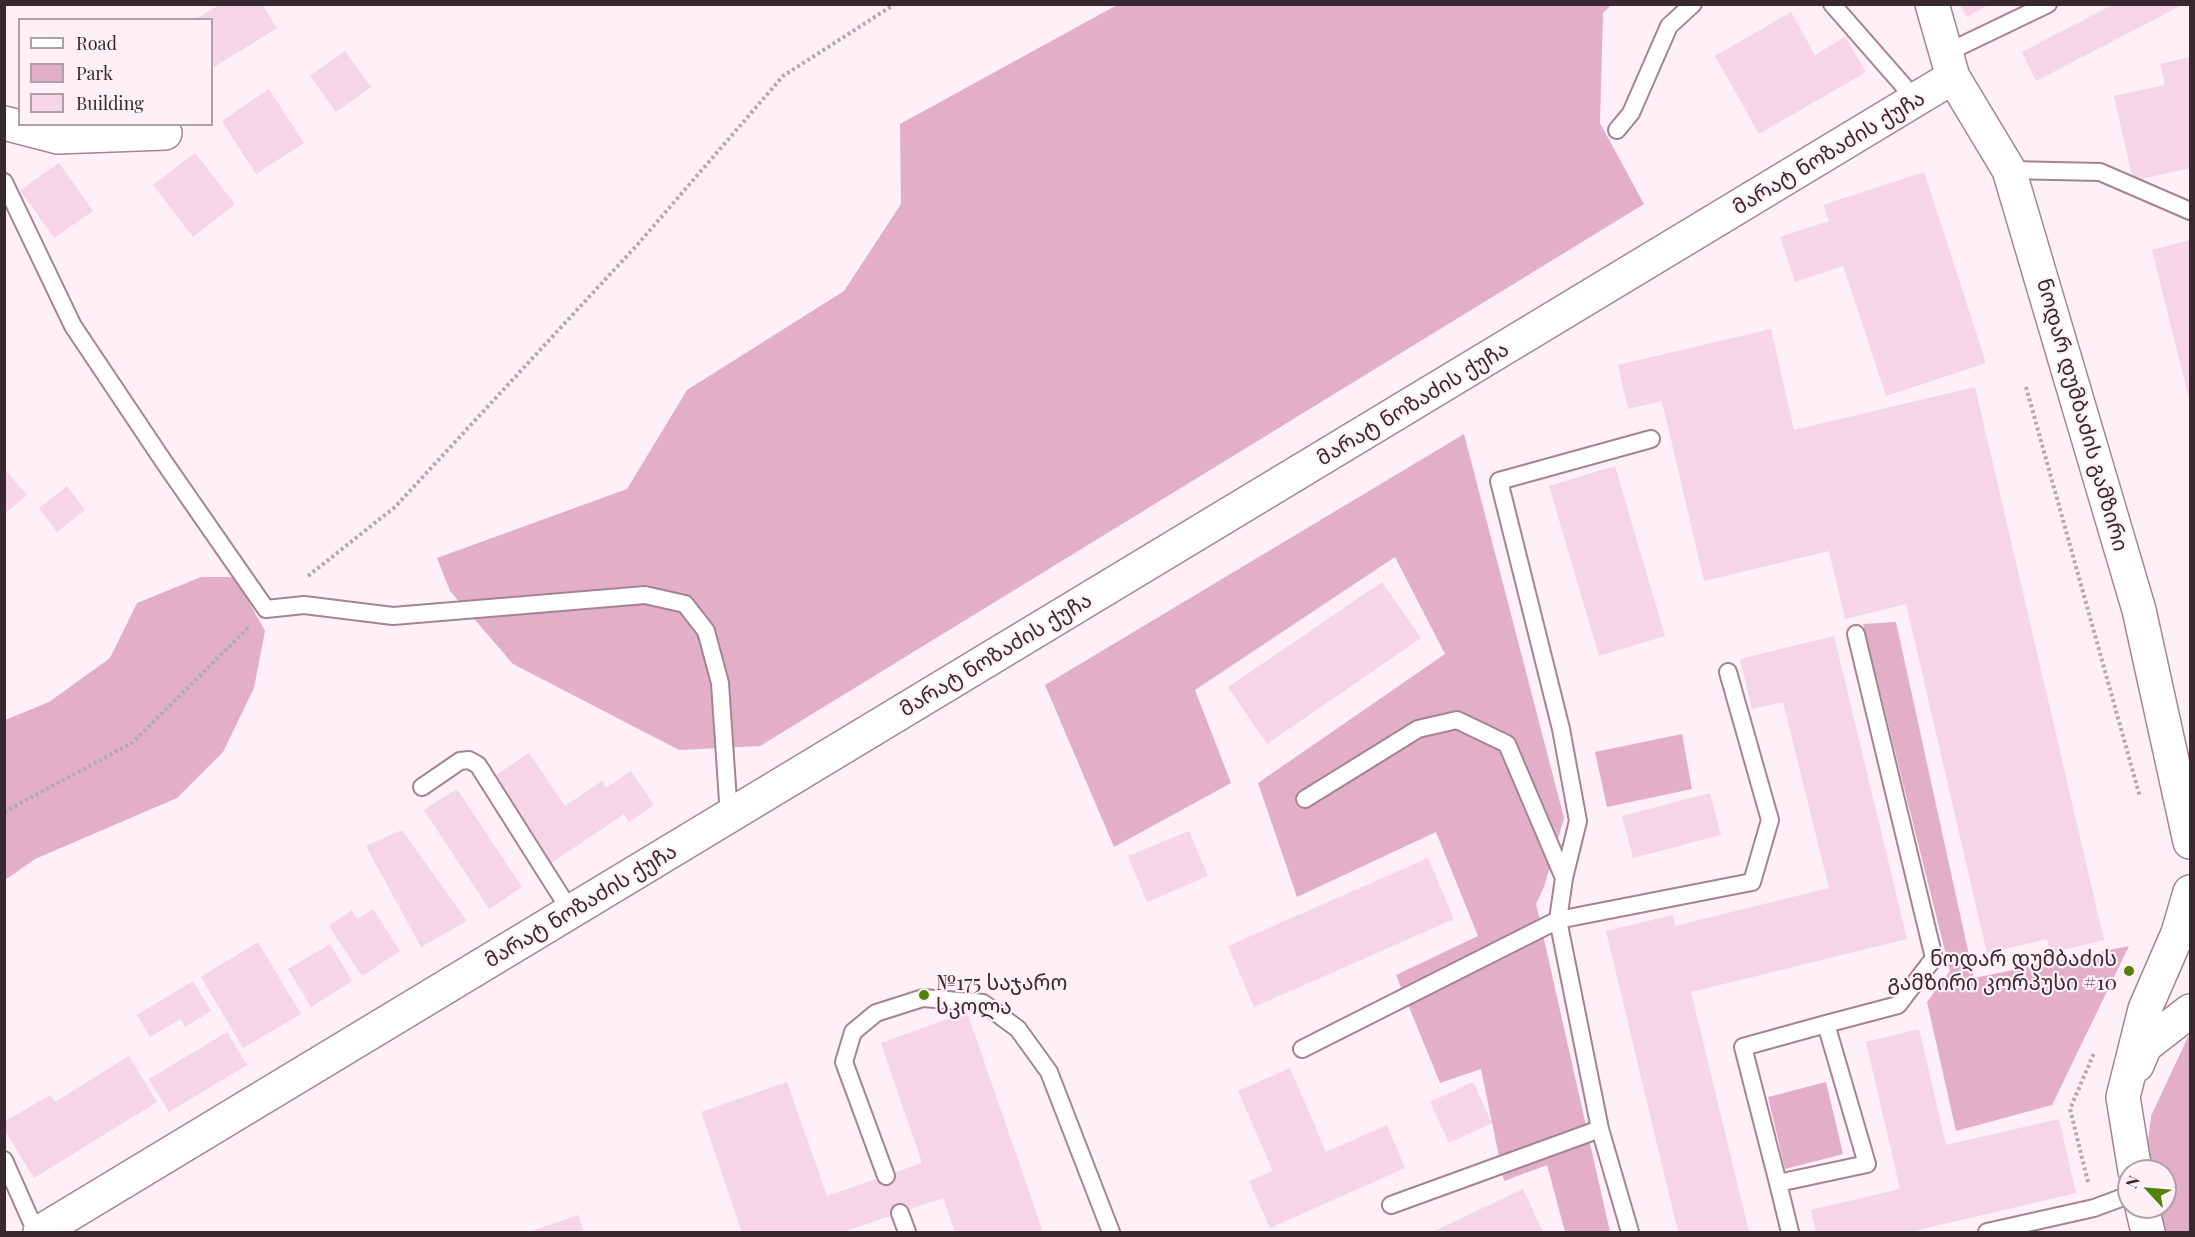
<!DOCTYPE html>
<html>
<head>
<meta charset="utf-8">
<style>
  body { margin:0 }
  #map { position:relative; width:2195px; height:1237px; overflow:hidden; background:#ffeff6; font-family:"Playfair Display",serif }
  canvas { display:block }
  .frame { position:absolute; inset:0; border:6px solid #382930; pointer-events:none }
  .legend { position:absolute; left:18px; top:18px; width:195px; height:108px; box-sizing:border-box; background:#ffeff6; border:2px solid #afa0a7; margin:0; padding:8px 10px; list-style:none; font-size:18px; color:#382930 }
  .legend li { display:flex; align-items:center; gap:12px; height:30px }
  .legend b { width:30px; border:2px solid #afa0a7 }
  .north { position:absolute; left:2117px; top:1159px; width:60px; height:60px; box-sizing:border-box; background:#ffeff6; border:2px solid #afa0a7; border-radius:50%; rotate:296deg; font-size:16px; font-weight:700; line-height:24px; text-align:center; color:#382930 }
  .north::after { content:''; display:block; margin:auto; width:21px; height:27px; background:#538008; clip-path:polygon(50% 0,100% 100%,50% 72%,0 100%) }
</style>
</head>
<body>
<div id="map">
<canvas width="2195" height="1237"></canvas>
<div class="frame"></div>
<ul class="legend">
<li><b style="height:8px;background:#fff"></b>Road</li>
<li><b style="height:16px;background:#e2afc7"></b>Park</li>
<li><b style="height:16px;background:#f6d5e4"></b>Building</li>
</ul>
<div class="north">N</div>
</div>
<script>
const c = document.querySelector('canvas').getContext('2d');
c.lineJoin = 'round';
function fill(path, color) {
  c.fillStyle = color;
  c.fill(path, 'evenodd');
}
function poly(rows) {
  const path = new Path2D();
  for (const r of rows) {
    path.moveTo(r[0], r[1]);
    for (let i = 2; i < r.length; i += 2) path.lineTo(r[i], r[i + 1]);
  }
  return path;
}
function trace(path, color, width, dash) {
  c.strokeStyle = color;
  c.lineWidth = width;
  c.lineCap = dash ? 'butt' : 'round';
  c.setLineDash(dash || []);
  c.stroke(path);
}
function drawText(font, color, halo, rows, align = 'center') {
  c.font = font + ' "Playfair Display","Noto Sans Georgian",serif';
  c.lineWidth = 4.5;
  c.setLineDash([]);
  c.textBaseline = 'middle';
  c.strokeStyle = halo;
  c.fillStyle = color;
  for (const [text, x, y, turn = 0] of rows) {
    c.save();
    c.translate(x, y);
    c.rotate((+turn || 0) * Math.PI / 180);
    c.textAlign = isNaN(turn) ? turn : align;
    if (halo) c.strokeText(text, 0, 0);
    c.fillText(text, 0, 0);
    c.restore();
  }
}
const green = poly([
  [1117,5,1611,5,1603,13,1600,123,1644,204,760,746,679,750,513,664,450,591,437,558,627,489,687,390,844,291,901,204,900,124],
  [1464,434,1564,818,1544,887,1536,904,1610,1232,1565,1232,1547,1165,1504,1181,1481,1069,1440,1083,1396,975,1478,936,1436,832,1297,897,1258,783,1445,654,1395,557,1195,690,1231,783,1114,847,1045,685],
  [201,577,235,577,265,631,254,688,223,752,177,798,35,859,5,880,5,720,49,702,110,658,137,603],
  [1896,622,1974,978,2129,946,2052,1105,1956,1131,1927,1002,1950,971,1863,624],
  [1682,734,1692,789,1607,807,1595,752],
  [2190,1036,2190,1232,2165,1232,2158,1207,2165,1207,2165,1171,2149,1171,2146,1159,2151,1116,2188,1037],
  [1826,1082,1843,1154,1785,1169,1768,1097]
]);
const building = poly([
  [1960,4,1990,4,1967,17],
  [2114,4,2184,4,2036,81,2022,52],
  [219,5,262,5,277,28,214,67,212,63,212,20,194,20],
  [1791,12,1815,55,1845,37,1866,72,1759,134,1715,56],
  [345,51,371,87,336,112,310,76],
  [2190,57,2190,168,2133,181,2114,96,2165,85,2160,64],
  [269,89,304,143,256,174,222,121],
  [195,153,235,204,193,237,153,185],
  [59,163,93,211,54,238,20,190],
  [1924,172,1986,363,1886,396,1843,266,1795,282,1780,237,1829,221,1823,205],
  [2190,240,2190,403,2152,250],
  [1771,329,1794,430,1975,387,2104,940,2050,953,2047,939,1987,953,1906,604,1845,619,1829,551,1704,581,1662,401,1628,409,1618,365],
  [1615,466,1665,636,1599,656,1549,486],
  [4,469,27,495,4,514],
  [67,486,85,510,57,532,39,508],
  [1382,582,1421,638,1267,744,1228,687],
  [1834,636,1907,939,1691,992,1749,1232,1678,1232,1606,931,1673,915,1675,926,1829,888,1783,702,1752,709,1740,659],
  [529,753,565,806,602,781,606,788,631,771,654,805,629,822,624,814,551,863,493,777],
  [457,789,522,887,489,909,424,810],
  [1710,793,1721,835,1633,858,1622,816],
  [402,830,467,921,421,947,366,846],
  [1189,831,1208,876,1147,902,1128,856],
  [1428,858,1454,919,1254,1007,1228,946],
  [373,909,400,951,362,976,329,926,352,910,357,919],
  [258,942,301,1014,243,1048,201,977],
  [330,944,352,981,311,1007,288,969],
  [193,981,211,1011,185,1027,180,1019,150,1037,137,1015],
  [967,1012,1043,1232,955,1232,943,1198,843,1232,742,1232,701,1112,787,1082,827,1196,922,1163,881,1043],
  [1919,1029,1946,1145,2059,1119,2076,1193,1910,1232,1816,1232,1811,1210,1900,1189,1866,1042],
  [227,1032,247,1065,169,1112,149,1079],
  [129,1056,157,1102,34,1178,4,1129,4,1122,50,1095,55,1102],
  [1290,1068,1326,1152,1387,1125,1405,1168,1270,1228,1249,1181,1273,1171,1238,1091],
  [1473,1082,1492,1123,1449,1143,1430,1102],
  [1523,1189,1543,1232,1432,1232],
  [578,1215,584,1232,529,1232]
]);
const path = poly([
  [2026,387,2140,797],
  [308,576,395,507,638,244,783,76,895,4],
  [4,812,132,743,248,628],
  [2088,1182,2070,1109,2094,1053]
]);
const service = poly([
  [1832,4,1916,100],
  [1946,53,2048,4],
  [1617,130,1631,113,1669,26,1693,4],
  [2009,170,2100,172,2190,211],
  [4,182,73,326,164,462,266,609,304,605,393,616,645,595,685,604,706,631,720,683,729,816],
  [422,787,460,761,469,760,478,765,571,912],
  [1305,799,1418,729,1457,720,1507,744,1564,878],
  [1302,1049,1558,920,1752,882,1770,820,1728,672],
  [4,1160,36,1232],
  [886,1176,844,1062,853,1032,876,1013,923,998,983,1003,1018,1029,1049,1072,1111,1232],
  [1778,1183,1743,1047,1826,1024],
  [1391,1205,1600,1129],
  [900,1213,907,1232],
  [1630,1232,1600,1129,1558,920,1564,878,1578,821,1561,729,1499,481,1651,439],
  [1790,1232,1778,1183,1867,1164,1826,1024,1898,1005,1934,958,1856,634],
  [1987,1232,2094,1208,2129,1195]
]);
const minor = poly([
  [4,123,58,137,165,133]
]);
const tertiary = poly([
  [1932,4,1953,77,2009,170,2139,610,2190,842],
  [2137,1065,2145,1046,2190,1011],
  [2135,1171,2123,1097,2145,1009,2178,933,2190,892],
  [2142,1207,2148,1232],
  [40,1232,1953,77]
]);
const markers = [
  [2129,971,6,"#538008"],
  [924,995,6,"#538008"]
];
const streetNames = [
  ["მარატ ნოზაძის ქუჩა",1829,153,-31],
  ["მარატ ნოზაძის ქუჩა",1413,404,-31],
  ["ნოდარ დუმბაძის გამზირი",2082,415,74],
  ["მარატ ნოზაძის ქუჩა",996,655,-31],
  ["მარატ ნოზაძის ქუჩა",581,906,-31]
];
const poiNames = [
  ["ნოდარ დუმბაძის",2117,959],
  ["გამზირი კორპუსი #10",2117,983],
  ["№175 საჯარო",936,983,"left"],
  ["სკოლა",936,1007,"left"]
];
fill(green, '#e2afc7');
fill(building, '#f6d5e4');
trace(service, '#a68393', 20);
trace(minor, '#a68393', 36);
trace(tertiary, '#a68393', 36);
trace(path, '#b7a7ae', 4, [3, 3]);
trace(service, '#fff', 16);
trace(minor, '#fff', 33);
trace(tertiary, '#fff', 33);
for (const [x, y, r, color] of markers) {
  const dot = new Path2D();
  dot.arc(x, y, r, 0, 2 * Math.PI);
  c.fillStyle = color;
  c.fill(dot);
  trace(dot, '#ffeff6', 2);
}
drawText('21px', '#382930', '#ffeff6', streetNames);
drawText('21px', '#382930', '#ffeff6', poiNames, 'right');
</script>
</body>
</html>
